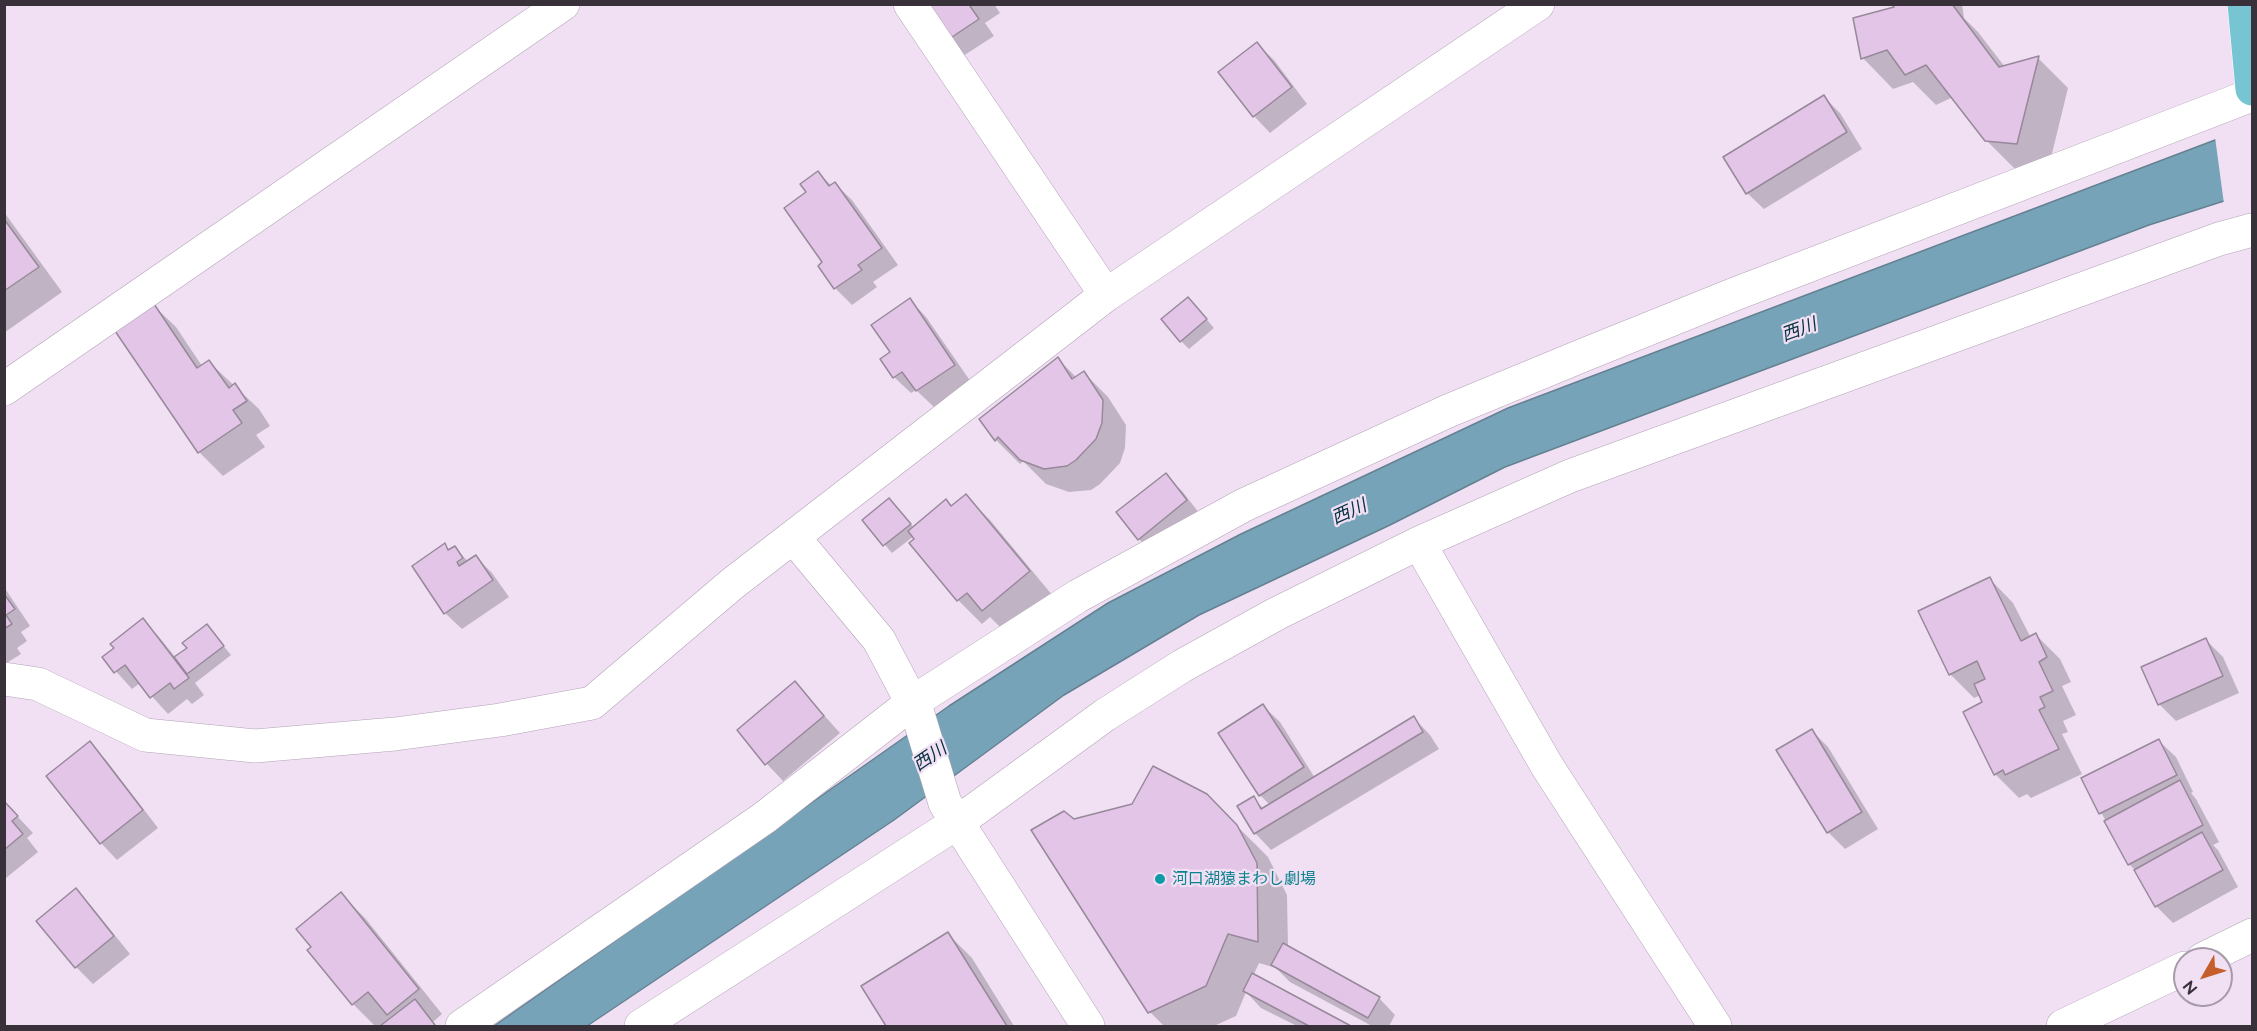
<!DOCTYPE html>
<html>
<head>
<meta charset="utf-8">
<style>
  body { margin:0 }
  #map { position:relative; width:2257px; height:1031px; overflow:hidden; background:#f1e0f4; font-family:Raleway,sans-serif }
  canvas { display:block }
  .frame { position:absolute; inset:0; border:6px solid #383139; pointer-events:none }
  .north { position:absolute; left:2173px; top:947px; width:60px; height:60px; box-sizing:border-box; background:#f1e0f4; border:2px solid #a79aa9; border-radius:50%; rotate:231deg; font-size:16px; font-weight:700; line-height:24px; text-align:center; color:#383139 }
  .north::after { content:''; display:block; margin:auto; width:21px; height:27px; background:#c45f2b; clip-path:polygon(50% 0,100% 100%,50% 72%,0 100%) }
</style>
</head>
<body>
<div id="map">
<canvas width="2257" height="1031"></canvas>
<div class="frame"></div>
<div class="north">N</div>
</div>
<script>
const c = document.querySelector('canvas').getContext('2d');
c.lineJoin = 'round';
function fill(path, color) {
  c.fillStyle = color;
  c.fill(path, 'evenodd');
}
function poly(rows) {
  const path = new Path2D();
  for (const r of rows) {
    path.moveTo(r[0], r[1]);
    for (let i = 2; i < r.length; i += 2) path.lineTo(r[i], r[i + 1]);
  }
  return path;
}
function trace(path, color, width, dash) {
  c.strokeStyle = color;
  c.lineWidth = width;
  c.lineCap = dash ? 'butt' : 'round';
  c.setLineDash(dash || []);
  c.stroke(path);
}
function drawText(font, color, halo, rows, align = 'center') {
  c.font = font + ' Raleway,"Noto Sans JP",sans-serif';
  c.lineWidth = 4.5;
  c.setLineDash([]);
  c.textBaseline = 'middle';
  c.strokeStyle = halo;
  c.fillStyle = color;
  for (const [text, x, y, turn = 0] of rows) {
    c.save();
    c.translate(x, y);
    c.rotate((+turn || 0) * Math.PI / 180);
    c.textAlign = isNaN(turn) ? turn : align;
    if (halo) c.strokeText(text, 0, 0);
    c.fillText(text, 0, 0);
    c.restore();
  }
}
const water = poly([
  [2252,126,2252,192,2149,225,1505,467,1390,525,1199,615,1064,695,894,820,587,1026,494,1026,949,706,1108,603,1241,534,1508,408,2252,126]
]);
const pier = poly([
  [2252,123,2252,195,2224,204,2215,137]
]);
const shadow = poly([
  [923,4,994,4,1000,13,985,23,994,36,963,56],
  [1890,4,1962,4,1964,18,1978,32,2005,67,2038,58,2068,88,2047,174,2017,171,1986,140,1953,97,1936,105,1913,82,1893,89,1863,58,1894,8],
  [1257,44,1274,60,1307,104,1270,133,1254,116],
  [1824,97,1840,113,1862,149,1764,209,1747,193],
  [818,173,832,186,835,184,852,200,898,265,873,282,877,287,852,305,835,288,825,262,808,193],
  [4,212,62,292,4,333],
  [910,300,926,317,971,382,934,407,916,390,911,393,894,377,892,353],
  [151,303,176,327,202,366,209,362,259,409,270,426,256,435,265,447,223,476,199,452],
  [1196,307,1214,328,1189,349,1181,341],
  [1058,359,1077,378,1084,373,1108,397,1126,425,1125,448,1120,463,1100,484,1091,490,1069,492,1046,484,1023,461,1020,464,996,440,981,419],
  [1165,475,1182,491,1203,518,1155,555,1139,539],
  [966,496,990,520,1053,596,1007,634,990,617,982,624,958,600,911,543,916,539,914,536,892,553,864,520,897,508,914,528,946,501,952,507],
  [444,545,450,551,454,548,469,562,476,557,492,573,509,597,462,629,445,613],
  [1989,578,2013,603,2031,638,2036,635,2060,659,2071,682,2062,686,2076,715,2063,721,2068,732,2062,734,2082,774,2031,798,2027,794,2019,798,1995,774,1984,703,1981,695,1974,698,1950,674],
  [4,587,30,626,21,632,27,641,17,648,21,654,5,664],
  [143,620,159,637,176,658,189,648,207,626,231,655,195,683,204,695,192,704,187,699,168,714,140,683,132,689,104,658],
  [2206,640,2223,657,2239,693,2176,721,2159,704],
  [795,683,840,733,783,781,767,764,739,730],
  [1263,706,1280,722,1315,778,1414,718,1430,735,1439,749,1271,850,1255,833,1253,798,1264,809,1270,805,1260,795],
  [1812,731,1828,747,1878,829,1845,849,1828,832,1778,750],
  [2159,741,2176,757,2193,792,2191,793,2196,799,2219,842,2213,845,2218,850,2238,887,2173,923,2156,906,2137,872,2129,864,2083,779],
  [89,743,106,760,158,828,117,860,101,843],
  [1206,795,1268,857,1287,895,1288,948,1379,998,1395,1015,1389,1026,1372,1026,1290,982,1276,968,1259,963,1253,976,1348,1026,1297,1026,1261,1008,1246,992,1236,1016,1214,1026,1164,1026,1150,1012,1074,820],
  [4,802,33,833,27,838,38,852,6,878],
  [75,890,92,907,130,954,93,984,76,967,38,921],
  [341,894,365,918,442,1014,433,1022,436,1026,375,1026,353,1004],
  [948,934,972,958,1014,1026,888,1026,863,986]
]);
const building = poly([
  [922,4,972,4,970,6,979,19,946,41,922,4],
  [1893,4,1952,4,1999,67,2039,56,2017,144,1985,141,1926,65,1905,75,1887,50,1861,59,1853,18,1894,7,1893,4],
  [1257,42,1292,87,1253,117,1218,72,1257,42],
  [1824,95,1847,132,1746,194,1723,157,1824,95],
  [818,171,829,186,835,182,882,248,858,265,862,270,834,289,818,266,822,262,784,208,806,192,800,184,818,171],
  [4,219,39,267,4,291,4,219],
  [1188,297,1207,319,1180,342,1161,319,1188,297],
  [910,298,955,365,916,391,902,372,893,378,880,359,890,352,871,325,910,298],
  [152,301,197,368,209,360,229,388,235,383,247,401,233,410,242,423,198,453,113,328,152,301],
  [1058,357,1072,379,1084,371,1103,400,1102,423,1096,439,1076,460,1067,466,1044,469,1020,460,998,437,995,441,979,419,1058,357],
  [1166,473,1187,500,1138,540,1116,512,1166,473],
  [966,494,1030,571,982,611,967,593,957,601,909,543,914,539,908,531,946,499,951,506,966,494],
  [889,498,911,524,883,546,862,520,889,498],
  [445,543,448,550,455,546,463,558,457,562,459,566,476,555,493,580,444,614,412,566,445,543],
  [1990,577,2021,641,2036,633,2047,657,2039,662,2053,691,2040,697,2045,707,2039,710,2059,749,2005,775,2003,770,1994,775,1963,712,1982,702,1974,684,1985,679,1977,661,1949,675,1918,611,1990,577],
  [4,594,15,609,6,615,12,624,4,629,4,594],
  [143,618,189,678,174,689,170,683,150,698,125,665,114,673,102,657,114,648,110,644,143,618],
  [207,624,224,646,187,674,174,657,187,648,182,643,207,624],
  [2206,638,2223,676,2158,705,2141,667,2206,638],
  [795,681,824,716,765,765,737,730,795,681],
  [1263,704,1304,767,1259,796,1218,733,1263,704],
  [1414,716,1423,732,1254,834,1237,806,1254,796,1261,809,1414,716],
  [1812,729,1862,812,1827,833,1776,750,1812,729],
  [2159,739,2177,775,2099,814,2081,778,2159,739],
  [90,741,143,810,100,844,46,776,90,741],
  [1153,766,1207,794,1237,825,1257,863,1258,942,1228,934,1206,986,1148,1013,1031,830,1064,811,1074,819,1132,804,1153,766],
  [2180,780,2203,825,2128,865,2104,821,2180,780],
  [4,801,18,816,12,821,23,834,4,850,4,801],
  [2202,832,2223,870,2155,907,2134,870,2202,832],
  [76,888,114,936,75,968,36,921,76,888],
  [341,892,419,989,387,1015,368,992,352,1005,307,950,311,947,296,929,341,892],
  [948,932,1007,1026,886,1026,861,986,948,932],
  [1283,943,1380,997,1368,1018,1271,965,1283,943],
  [1252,973,1351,1026,1309,1026,1243,991,1252,973],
  [415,999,435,1025,433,1026,380,1026,415,999]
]);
const minor = poly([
  [910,4,1106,295],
  [4,389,563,4],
  [794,538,879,640,918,714,945,803,1088,1026],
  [1419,543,1547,766,1715,1026],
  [4,679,38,684,145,735,255,746,395,734,500,720,592,703,732,584,1106,295,1538,4],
  [2203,959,2252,935],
  [462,1026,764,818,913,702,1078,596,1244,505,1448,411,1586,354,1735,294,2252,95],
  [641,1026,958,822,1105,715,1182,666,1276,614,1419,543,1570,476,2219,239,2252,230],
  [2063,1026,2185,968]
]);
const major = poly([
  [2244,4,2252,89]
]);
const markers = [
  [1160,879,6,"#0f9aa8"]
];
const cultureNames = [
  ["河口湖猿まわし劇場",1172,879]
];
const waterNames = [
  ["西川",1799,330,-20],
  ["西川",1349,512,-24],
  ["西川",930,757,-34]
];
fill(water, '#77a3b8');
trace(water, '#648192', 1.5);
fill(pier, '#f1e0f4');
fill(shadow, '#0003');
fill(building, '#e2c5e7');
trace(building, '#97889a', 1.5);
trace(minor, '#b3a3b6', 34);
trace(major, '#fff', 34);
trace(minor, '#fff', 33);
trace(major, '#77c5d3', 33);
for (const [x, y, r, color] of markers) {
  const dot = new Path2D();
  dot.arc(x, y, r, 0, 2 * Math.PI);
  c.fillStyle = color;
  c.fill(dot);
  trace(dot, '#f1e0f4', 2);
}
drawText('16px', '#0d838f', '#f1e0f4', cultureNames, 'left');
drawText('italic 18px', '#083141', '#f1e0f4', waterNames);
</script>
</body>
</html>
